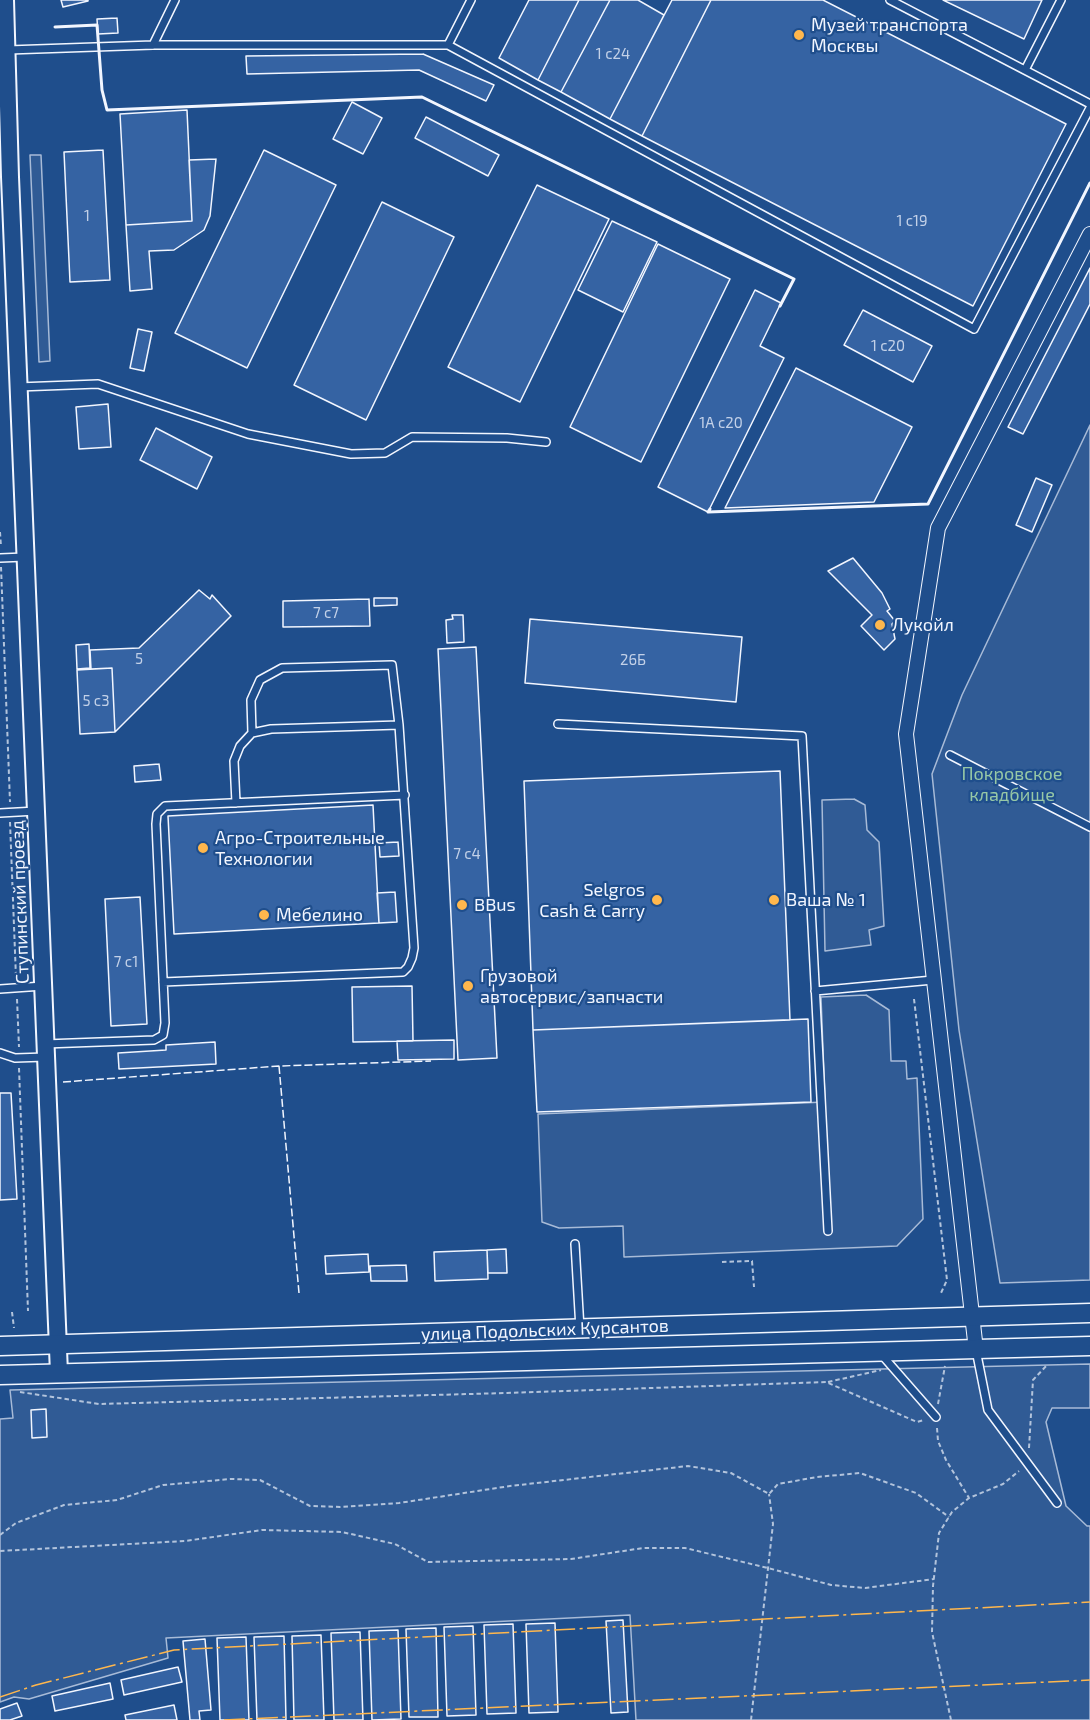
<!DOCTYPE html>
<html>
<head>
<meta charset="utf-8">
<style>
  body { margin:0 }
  canvas { display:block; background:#1f4e8c }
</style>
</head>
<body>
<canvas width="1090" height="1720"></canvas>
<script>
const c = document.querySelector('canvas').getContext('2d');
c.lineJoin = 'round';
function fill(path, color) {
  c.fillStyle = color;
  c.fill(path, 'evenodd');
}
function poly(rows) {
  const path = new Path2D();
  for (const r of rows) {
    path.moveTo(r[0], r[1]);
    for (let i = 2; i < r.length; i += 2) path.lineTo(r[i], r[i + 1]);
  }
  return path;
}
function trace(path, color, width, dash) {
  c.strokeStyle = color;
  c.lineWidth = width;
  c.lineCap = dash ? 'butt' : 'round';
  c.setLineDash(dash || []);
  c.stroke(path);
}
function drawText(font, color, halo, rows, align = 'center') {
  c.font = font + ' "Exo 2",sans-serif';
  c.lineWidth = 4.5;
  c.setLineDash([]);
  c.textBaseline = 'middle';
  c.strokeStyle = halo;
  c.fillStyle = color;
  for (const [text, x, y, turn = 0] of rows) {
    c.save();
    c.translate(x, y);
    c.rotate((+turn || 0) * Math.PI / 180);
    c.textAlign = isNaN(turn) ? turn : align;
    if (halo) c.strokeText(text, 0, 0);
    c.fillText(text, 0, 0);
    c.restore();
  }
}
const built = poly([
  [30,155,41,155,50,361,39,362,30,155],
  [1090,425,1090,1280,1000,1283,959,1030,932,774,962,695,1090,425],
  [854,799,865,805,867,830,879,842,884,926,869,930,871,945,825,951,822,800,854,799],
  [866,995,889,1010,891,1061,906,1061,907,1079,917,1078,923,1219,897,1246,624,1257,623,1226,559,1228,542,1222,538,1114,825,1102,821,997,866,995],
  [1090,1364,1090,1408,1052,1408,1046,1422,1066,1506,1087,1526,1090,1526,1090,1720,636,1720,630,1615,166,1638,168,1658,29,1699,14,1697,0,1702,0,1419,13,1418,10,1390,1090,1364]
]);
const building = poly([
  [61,0,88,0,88,1,63,7,61,0],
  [529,0,579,0,538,80,499,58,529,0],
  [579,0,610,0,561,92,538,80,579,0],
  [610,0,638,0,664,15,610,119,561,92,610,0],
  [672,0,711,0,642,136,610,119,672,0],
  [711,0,823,0,1066,124,973,306,642,136,711,0],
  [943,0,1042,0,1024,39,943,0],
  [117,18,118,33,98,34,97,19,117,18],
  [423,54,494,85,486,101,419,70,247,74,246,56,423,54],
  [352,102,382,118,363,154,333,139,352,102],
  [187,110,192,221,126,225,120,114,187,110],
  [426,117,499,155,488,176,415,138,426,117],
  [103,150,110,280,70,282,64,152,103,150],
  [264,150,336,185,247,368,175,333,264,150],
  [216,159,210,216,204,230,174,250,149,251,152,289,130,291,126,225,192,221,189,160,216,159],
  [537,185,609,219,520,402,448,367,537,185],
  [382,202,454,237,366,420,294,385,382,202],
  [612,221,657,242,623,312,578,290,612,221],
  [658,244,730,279,641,462,570,427,658,244],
  [1090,268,1090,304,1023,434,1008,427,1090,268],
  [755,290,781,303,760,346,784,358,708,512,658,487,755,290],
  [863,310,932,346,913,382,844,345,863,310],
  [138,329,152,332,144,371,130,368,138,329],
  [796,368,912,427,874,502,725,508,796,368],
  [108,404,111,447,79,449,76,407,108,404],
  [156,428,212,457,197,489,140,460,156,428],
  [1036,478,1052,485,1032,532,1016,525,1036,478],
  [853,558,882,593,890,609,887,611,895,621,892,624,895,639,884,650,861,626,872,615,828,571,853,558],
  [199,590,210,599,212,595,231,616,115,732,112,668,91,669,90,650,139,648,199,590],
  [374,598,397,598,397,605,374,606,374,598],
  [369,599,370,626,283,627,283,601,369,599],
  [452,615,463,615,464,642,447,643,446,620,453,619,452,615],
  [530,619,742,637,736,702,525,683,530,619],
  [89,644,90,668,77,669,76,645,89,644],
  [476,647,497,1058,458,1060,438,649,476,647],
  [112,668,115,732,80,734,77,670,112,668],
  [159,764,161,780,135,782,134,766,159,764],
  [780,771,790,1020,533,1030,524,781,780,771],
  [373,805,379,923,174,934,168,816,373,805],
  [398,842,399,856,380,857,379,843,398,842],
  [395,892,397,922,379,923,377,893,395,892],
  [140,897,147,1024,111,1026,105,899,140,897],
  [412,986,413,1041,353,1042,352,987,412,986],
  [808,1019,811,1102,537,1112,533,1030,808,1019],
  [454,1040,454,1059,398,1060,397,1041,454,1040],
  [215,1042,216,1064,119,1069,118,1053,166,1050,166,1045,215,1042],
  [0,1093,11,1093,17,1199,0,1200,0,1093],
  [506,1249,507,1273,488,1273,487,1250,506,1249],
  [487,1250,488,1279,435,1281,434,1252,487,1250],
  [368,1254,369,1272,326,1274,325,1256,368,1254],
  [406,1265,407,1281,371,1281,370,1266,406,1265],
  [46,1409,47,1437,32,1438,31,1410,46,1409],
  [623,1620,628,1712,611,1713,606,1621,623,1620],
  [555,1623,558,1712,529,1713,526,1624,555,1623],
  [513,1624,516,1713,487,1714,484,1625,513,1624],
  [473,1626,476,1715,447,1716,444,1627,473,1626],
  [436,1628,438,1717,409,1717,406,1629,436,1628],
  [398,1630,401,1719,372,1720,369,1631,398,1630],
  [360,1632,363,1720,334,1720,331,1633,360,1632],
  [321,1635,324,1720,294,1720,292,1636,321,1635],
  [284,1636,286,1720,257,1720,254,1637,284,1636],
  [246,1637,249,1720,220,1720,217,1638,246,1637],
  [205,1639,211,1710,199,1711,200,1720,190,1720,183,1641,205,1639],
  [178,1667,182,1682,124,1695,121,1680,178,1667],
  [110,1683,113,1699,55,1711,52,1696,110,1683],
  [17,1703,22,1716,10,1720,0,1720,0,1709,17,1703],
  [174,1705,177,1720,126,1720,125,1715,174,1705]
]);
const path = poly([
  [0,532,1,547],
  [1,567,10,802],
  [10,822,16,978],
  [17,999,19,1047],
  [914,999,947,1280,941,1293],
  [19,1068,28,1311],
  [722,1262,752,1261,754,1287],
  [12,1312,14,1328],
  [828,1382,881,1370],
  [20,1392,99,1404,507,1393,826,1382,917,1422,924,1420],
  [938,1404,945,1366],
  [937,1428,938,1441,946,1460,969,1498],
  [1029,1448,1033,1380,1048,1364],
  [0,1535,16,1523,64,1505,117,1500,163,1485,231,1479,260,1480,310,1506,340,1507,399,1503,510,1486,688,1466,731,1473,769,1494,778,1484,817,1477,860,1473,916,1493,949,1517],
  [0,1551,185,1541,262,1530,342,1532,395,1544,428,1562,571,1559,643,1548,685,1548,768,1568,831,1585,865,1588,934,1579],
  [751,1720,773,1524,769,1494],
  [951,1720,932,1632,933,1586,939,1533,952,1512,969,1498,1003,1484,1019,1471]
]);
const service = poly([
  [890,0,1090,104],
  [153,45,175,0],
  [448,45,471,0],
  [8,50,153,45,448,45,974,329,1090,108],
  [1025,70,1061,0],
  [18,387,98,384,248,434,351,454,385,453,412,437,507,438,546,442],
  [0,558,25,557],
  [558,724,802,736,828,1231],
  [252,733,251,700,260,680,282,668,392,665,399,725],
  [950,755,1090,827],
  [0,813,36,811],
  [163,982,403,972,408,967,412,958,414,948,399,725,271,729,252,733,240,746,234,761,236,803],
  [0,989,43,986],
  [815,991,933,980],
  [45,1044,154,1040,163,1035,165,1023,156,824,157,814,165,806,405,795],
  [0,1053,15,1058,46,1057],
  [575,1244,580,1329],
  [976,1350,988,1410,1057,1503],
  [881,1354,936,1417]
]);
const minor = poly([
  [976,1350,906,734,938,528,1090,234]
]);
const tertiary = poly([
  [5,0,10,177,59,1373]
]);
const secondary = poly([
  [0,1346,1090,1313],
  [0,1375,1090,1346]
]);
const fence = poly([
  [279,1066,299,1293],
  [63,1082,279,1066,431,1061]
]);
const wall = poly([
  [55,27,97,25,102,90,107,110,422,97,794,279,780,306],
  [710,509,708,512,928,504,1090,183]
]);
const power = poly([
  [0,1697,36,1685,174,1650,1090,1602],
  [224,1720,1090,1680]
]);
const markers = [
  [799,35,6,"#ffb74d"],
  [880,625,6,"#ffb74d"],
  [203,848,6,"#ffb74d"],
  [657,900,6,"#ffb74d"],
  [774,900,6,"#ffb74d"],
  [462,905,6,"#ffb74d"],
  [264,915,6,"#ffb74d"],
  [468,986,6,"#ffb74d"]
];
const numberNames = [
  ["1 с24",613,54],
  ["1",87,216],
  ["1 с19",912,221],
  ["1 с20",888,346],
  ["1А с20",721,423],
  ["7 с7",326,613],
  ["5",139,659],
  ["26Б",633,660],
  ["5 с3",96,701],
  ["7 с4",467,854],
  ["7 с1",126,962]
];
const poiNames = [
  ["Музей транспорта",811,25],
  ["Москвы",811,46],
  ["Лукойл",892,625],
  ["Агро-Строительные",215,838],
  ["Технологии",215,859],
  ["Selgros",645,890,"right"],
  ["Cash & Carry",645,911,"right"],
  ["Ваша № 1",786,900],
  ["BBus",474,905],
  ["Мебелино",276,915],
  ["Грузовой",480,976],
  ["автосервис/запчасти",480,997]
];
const parkNames = [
  ["Покровское",1012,774],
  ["кладбище",1012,795]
];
const streetNames = [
  ["Ступинский проезд",20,902,-92],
  ["улица Подольских Курсантов",545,1330,-2]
];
fill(built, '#305b95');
trace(built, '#a8bbd7', 1.5);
fill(building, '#3563a3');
trace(building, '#f2f6ff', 1.5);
trace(service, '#f2f6ff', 10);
trace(minor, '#f2f6ff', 16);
trace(tertiary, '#f2f6ff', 20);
trace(secondary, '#f2f6ff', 21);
trace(path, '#b3c4dc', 2, [4.5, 3]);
trace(service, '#1f4e8c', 7);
trace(minor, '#1f4e8c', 14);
trace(tertiary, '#1f4e8c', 16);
trace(secondary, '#1f4e8c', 18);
trace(fence, '#f2f6ff', 1.5, [8, 3]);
trace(wall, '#f2f6ff', 3);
trace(power, '#ffb74d', 1.5, [21, 4.5, 3, 4.5]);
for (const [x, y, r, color] of markers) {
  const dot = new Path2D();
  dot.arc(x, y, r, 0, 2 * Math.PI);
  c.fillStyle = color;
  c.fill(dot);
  trace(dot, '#1f4e8c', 2);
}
drawText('15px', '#c3d1e8', null, numberNames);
drawText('18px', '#f2f6ff', '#1f4e8c', poiNames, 'left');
drawText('18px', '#97c8a6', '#1f4e8c', parkNames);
drawText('18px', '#f2f6ff', '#1f4e8c', streetNames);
</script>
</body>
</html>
